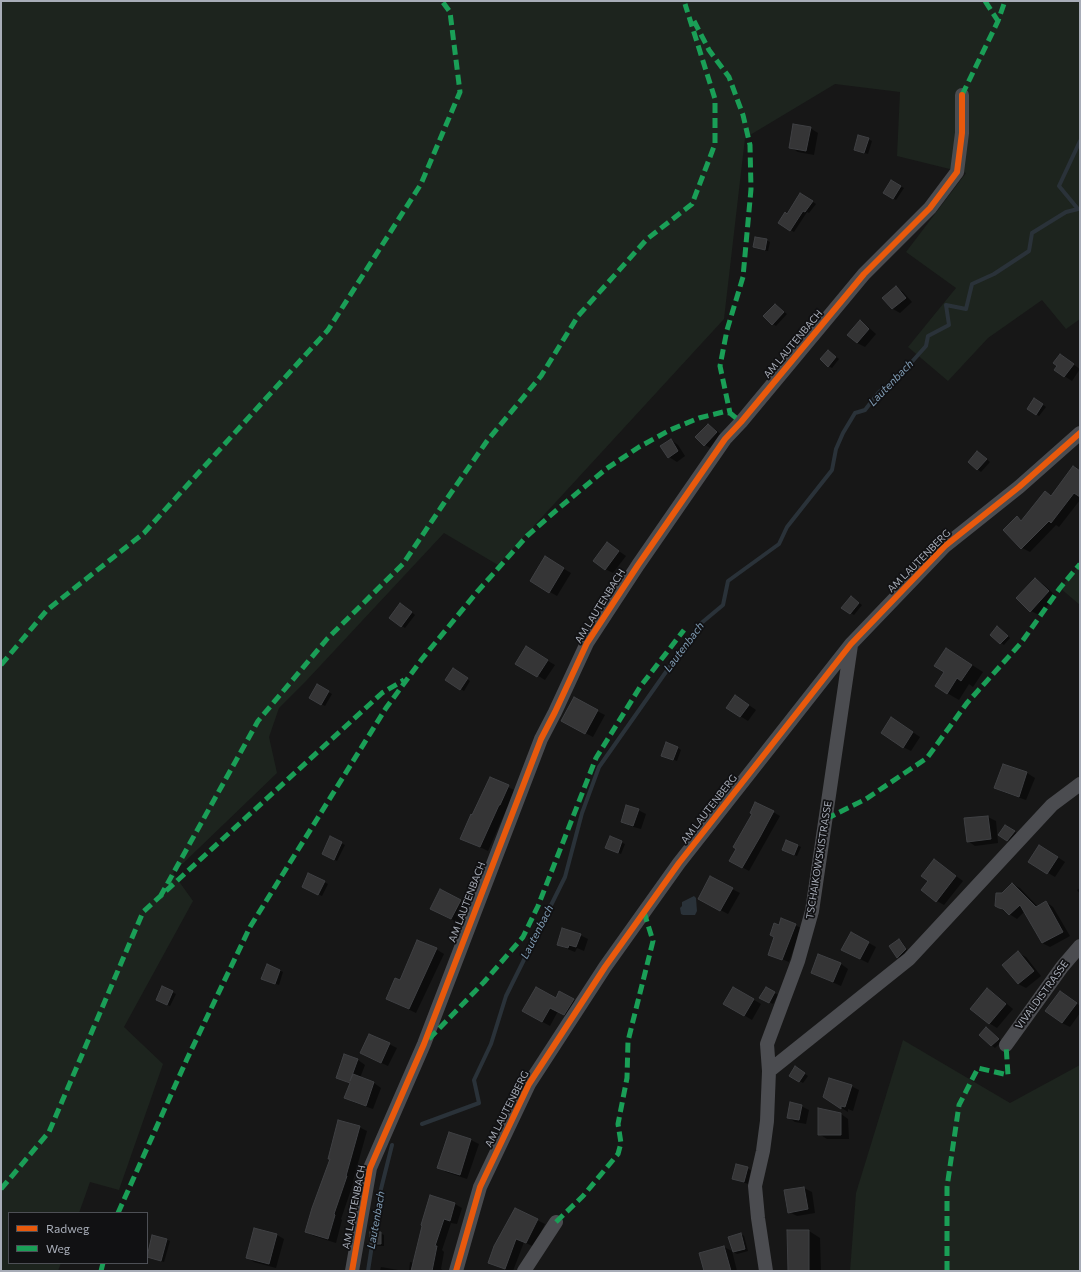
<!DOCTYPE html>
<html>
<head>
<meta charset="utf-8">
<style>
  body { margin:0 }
  #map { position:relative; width:1081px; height:1272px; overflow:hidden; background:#171717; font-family:Commissioner,sans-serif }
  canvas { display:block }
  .frame { position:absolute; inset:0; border:2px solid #a8adb8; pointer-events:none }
  .legend { position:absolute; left:8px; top:1212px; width:140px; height:52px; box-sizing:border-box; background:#111113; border:1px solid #4d4f55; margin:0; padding:5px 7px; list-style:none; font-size:12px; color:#a8adb8 }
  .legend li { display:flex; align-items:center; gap:8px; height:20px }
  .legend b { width:20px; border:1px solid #4d4f55 }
</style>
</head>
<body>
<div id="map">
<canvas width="1081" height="1272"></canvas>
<div class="frame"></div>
<ul class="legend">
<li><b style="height:5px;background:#e8590c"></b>Radweg</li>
<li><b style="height:5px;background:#1a9f57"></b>Weg</li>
</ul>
</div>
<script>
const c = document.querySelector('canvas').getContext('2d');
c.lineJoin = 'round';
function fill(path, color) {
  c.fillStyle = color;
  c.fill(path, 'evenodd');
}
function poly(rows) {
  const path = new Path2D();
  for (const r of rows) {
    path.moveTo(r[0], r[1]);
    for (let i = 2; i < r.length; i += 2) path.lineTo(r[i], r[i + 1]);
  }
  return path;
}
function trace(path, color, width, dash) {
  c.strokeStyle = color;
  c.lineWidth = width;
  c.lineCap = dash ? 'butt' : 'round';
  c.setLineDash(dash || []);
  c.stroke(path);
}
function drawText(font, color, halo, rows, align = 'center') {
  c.font = font + ' Commissioner,sans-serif';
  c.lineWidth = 3.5;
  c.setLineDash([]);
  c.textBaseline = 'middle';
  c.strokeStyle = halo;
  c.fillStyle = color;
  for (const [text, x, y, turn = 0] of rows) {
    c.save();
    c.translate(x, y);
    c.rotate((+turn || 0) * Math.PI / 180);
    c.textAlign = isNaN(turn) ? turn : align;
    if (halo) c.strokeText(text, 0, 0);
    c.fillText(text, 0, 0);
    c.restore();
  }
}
const green = poly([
  [1,1,1080,1,1080,319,1066,329,1042,300,988,338,948,381,908,347,956,288,906,252,966,173,897,156,900,92,835,84,745,138,724,319,498,565,444,533,306,681,279,708,269,737,277,773,173,873,193,901,124,1027,163,1064,119,1190,90,1182,79,1213,9,1213,9,1263,61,1263,58,1271,1,1271],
  [1080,564,1080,605,1060,588],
  [903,1040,1010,1103,1080,1065,1080,1271,850,1271,856,1193]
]);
const water = poly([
  [694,896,696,898,697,911,695,915,683,915,681,914,680,908,682,906,682,902]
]);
const shadow = poly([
  [810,128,818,133,814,155,798,152,790,147],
  [868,139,872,141,868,154,855,150],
  [891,181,904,188,896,200,884,193],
  [801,194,816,204,809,213,807,212,794,232,779,223,787,215],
  [766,240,770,242,768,251,758,249,754,247],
  [896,288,903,292,912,302,900,313,893,309,883,298],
  [775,305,787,314,776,326,773,324],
  [860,322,867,326,876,334,865,347,857,343],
  [829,351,839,359,832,368,828,366],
  [1067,360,1080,369,1072,381,1055,370],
  [1038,401,1046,407,1039,416,1036,414],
  [708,425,716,430,724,437,712,449,705,445],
  [671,440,678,445,685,456,677,462,669,457],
  [981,454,990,462,981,472,969,462],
  [1080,471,1080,500,1059,527,1056,525,1030,552,1022,548,1017,518,1023,521,1045,492,1052,496],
  [607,543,626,556,613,573,605,569],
  [545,558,571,573,557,596,531,581],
  [1035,579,1043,584,1056,596,1039,615,1031,611,1017,598],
  [854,599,862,605,854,615,843,608],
  [404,606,415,615,405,628,402,626],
  [1001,630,1010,638,1004,645,1001,643],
  [526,648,555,665,545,680,517,663],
  [947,649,983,672,973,687,969,684,959,700,947,693,945,672],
  [453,669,470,681,464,691,446,680],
  [317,686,332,694,325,706,310,698],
  [736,696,756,710,748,721,740,716],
  [597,711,605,715,593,737,570,725],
  [892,718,920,737,911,751,903,747],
  [678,748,681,750,677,761,666,757],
  [1003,765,1027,773,1035,778,1026,800,1003,792,995,788],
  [490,778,516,791,508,809,507,808,488,851,461,838,473,816],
  [638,810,646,814,641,829,630,826,622,821],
  [773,812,780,816,749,871,731,861,754,814],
  [988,817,996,821,998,843,975,846,968,841,965,819],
  [1006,826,1018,834,1011,842,1000,835],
  [331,838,345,845,337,861,323,853],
  [610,838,625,844,621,854,610,849],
  [797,845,801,847,797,856,783,850],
  [1047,850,1065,862,1055,877,1030,862],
  [934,860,963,881,944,905,937,901,929,881],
  [324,882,328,884,322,896,307,889],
  [1012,884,1020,888,1038,907,1046,902,1053,907,1070,936,1050,947,1042,943,1025,911,1017,919,1000,908,1003,894],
  [1080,888,1080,894,1077,890],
  [732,889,740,893,728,914,707,903],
  [440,891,468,905,459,923,439,913],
  [795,925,801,928,789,962,769,954,779,926],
  [851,933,876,947,868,963,850,954],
  [580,935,588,939,584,951,577,948,575,952,565,948,558,944],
  [899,940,902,942,909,952,901,959,898,957],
  [436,949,444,954,416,1013,387,999,400,981],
  [1018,953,1026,957,1041,976,1026,988,1018,984,1003,965],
  [819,956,841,964,848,969,841,986,812,973],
  [267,965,283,972,279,985,266,980],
  [734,988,761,1004,752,1020,725,1004],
  [766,988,778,995,773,1004,761,998],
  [988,989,995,994,1013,1009,997,1028,989,1023],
  [172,992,176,994,170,1006,161,1002],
  [560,992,581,1004,572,1019,558,1011,550,1026,523,1011,556,999],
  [1067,996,1080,1006,1080,1013,1070,1027,1062,1023],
  [986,1028,1002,1041,995,1048,980,1035],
  [389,1044,397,1048,388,1066,369,1057],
  [345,1055,358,1060,365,1065,360,1078,374,1083,381,1088,373,1109,353,1102,345,1097,350,1084,337,1077],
  [796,1068,808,1076,803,1083,790,1076],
  [851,1086,859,1090,853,1111,848,1109,848,1112,824,1097],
  [801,1106,809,1110,806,1124,795,1122,788,1117],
  [841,1114,848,1119,849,1139,827,1139,819,1134],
  [359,1127,367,1131,353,1181,354,1181,341,1219,342,1220,336,1243,314,1236,306,1232],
  [450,1133,471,1140,479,1144,467,1179,446,1172,438,1167],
  [737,1165,751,1170,748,1184,733,1178],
  [804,1188,812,1192,815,1213,797,1216,789,1212],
  [431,1196,455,1204,462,1208,457,1224,451,1223,442,1250,444,1252,441,1269,444,1271,409,1271,410,1262,414,1263],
  [537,1220,545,1224,534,1247,524,1242,513,1271,509,1271,490,1262],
  [809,1231,820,1238,821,1271,789,1271],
  [380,1233,384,1235,384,1246,374,1246,371,1244],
  [741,1234,744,1236,748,1251,737,1254,733,1252],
  [277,1235,284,1239,276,1268,254,1262,247,1257],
  [166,1239,170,1241,164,1262,148,1257],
  [724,1247,732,1251,737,1271,705,1271],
  [381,1267,404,1271,380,1271]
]);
const stream = poly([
  [422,1124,479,1103,474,1080,491,1044,506,996,565,877,582,813,599,767,699,625,723,605,728,581,779,544,787,527,832,470,836,449,843,433,855,413,865,410,879,392,901,374,926,346,928,336,949,325,946,305,966,309,972,284,994,274,1029,251,1032,233,1066,212,1078,209,1059,186,1080,141],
  [368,1271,380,1193,392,1145]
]);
const building = poly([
  [793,124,811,127,806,151,789,148,793,124],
  [858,135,869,138,864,153,854,150,858,135],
  [891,180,901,186,893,199,883,193,891,180],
  [800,193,813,201,805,212,803,211,790,231,778,223,785,212,787,214,800,193],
  [755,237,767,239,765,250,753,247,755,237],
  [896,286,906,298,892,309,882,298,896,286],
  [775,304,784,312,772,325,763,316,775,304],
  [860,320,869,329,857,343,847,335,860,320],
  [828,350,836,357,828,367,820,359,828,350],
  [1060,354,1074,364,1064,377,1054,370,1057,366,1053,363,1060,354],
  [1034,398,1043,404,1036,415,1027,409,1034,398],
  [708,424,717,432,704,446,695,437,708,424],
  [671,439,678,451,668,458,660,446,671,439],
  [977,451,987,459,977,470,968,462,977,451],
  [1073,466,1080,471,1080,497,1074,493,1051,523,1049,521,1021,549,1003,530,1017,516,1021,521,1045,491,1051,496,1073,466],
  [607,542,619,551,605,570,593,561,607,542],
  [545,556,564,568,549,593,530,581,545,556],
  [1035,578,1049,591,1030,612,1016,598,1035,578],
  [851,596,859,603,850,614,841,608,851,596],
  [400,603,412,612,401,627,389,618,400,603],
  [997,626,1008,636,1000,644,990,635,997,626],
  [526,646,548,660,537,677,515,664,526,646],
  [946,648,972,665,961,681,957,678,947,694,935,686,944,672,934,666,946,648],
  [453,668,468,678,460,690,445,680,453,668],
  [317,684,329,691,321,705,309,698,317,684],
  [735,695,749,705,740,717,726,708,735,695],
  [574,697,598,710,585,734,561,721,574,697],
  [891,717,913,732,903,748,881,733,891,717],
  [666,742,678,747,673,760,661,756,666,742],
  [1003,764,1027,772,1019,797,994,788,1003,764],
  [490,777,509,785,500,805,499,805,480,847,460,839,471,814,472,815,490,777],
  [755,802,774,811,760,837,742,868,729,861,736,849,733,847,752,814,750,813,755,802],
  [626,805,639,809,633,826,621,822,626,805],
  [988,816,991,839,967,842,964,818,988,816],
  [1005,825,1015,831,1007,841,998,835,1005,825],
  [330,836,342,842,334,860,322,854,330,836],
  [610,836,622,841,618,853,605,848,610,836],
  [786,840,798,845,794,855,782,850,786,840],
  [1039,845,1058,857,1047,874,1028,862,1039,845],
  [934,859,956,876,936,902,921,890,928,881,921,876,934,859],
  [308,873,325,881,318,895,302,887,308,873],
  [710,876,733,888,720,911,698,899,710,876],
  [1012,883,1036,907,1046,901,1063,932,1042,943,1020,905,1009,915,1003,909,999,908,995,906,996,893,1002,893,1012,883],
  [440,889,461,900,451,919,430,909,440,889],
  [781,918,796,924,782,960,768,955,774,937,770,935,774,923,779,925,781,918],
  [562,928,581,934,576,947,569,945,568,948,557,945,562,928],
  [851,932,869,942,860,959,841,950,851,932],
  [899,939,906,949,897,958,889,946,899,939],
  [417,940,437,948,409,1009,386,999,395,978,400,980,417,940],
  [1018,951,1034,971,1018,984,1002,965,1018,951],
  [818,954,841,963,833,982,811,973,818,954],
  [267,964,280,970,275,984,261,979,267,964],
  [162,986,173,991,167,1005,156,1000,162,986],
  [536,987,556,998,559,991,574,999,564,1015,550,1008,542,1022,522,1011,536,987],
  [733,987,754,999,744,1016,723,1004,733,987],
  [766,987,775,992,769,1003,759,998,766,987],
  [987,988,1006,1004,989,1024,970,1009,987,988],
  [1060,991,1077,1003,1062,1023,1045,1011,1060,991],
  [986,1027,999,1039,991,1046,979,1035,986,1027],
  [369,1034,390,1043,381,1063,360,1053,369,1034],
  [344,1054,358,1059,350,1081,353,1074,374,1082,366,1106,344,1098,350,1083,336,1078,344,1054],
  [795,1066,805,1073,799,1082,789,1076,795,1066],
  [829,1078,852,1085,845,1107,841,1106,841,1109,823,1097,829,1078],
  [790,1102,802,1105,799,1120,787,1118,790,1102],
  [818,1108,841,1113,841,1135,818,1135,818,1108],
  [338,1120,360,1126,346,1176,347,1176,334,1214,335,1215,328,1239,305,1232,312,1208,330,1159,328,1159,338,1120],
  [449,1132,471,1139,460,1175,437,1168,449,1132],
  [736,1164,748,1167,744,1182,732,1179,736,1164],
  [804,1187,808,1209,788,1213,784,1190,804,1187],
  [430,1195,455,1203,450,1221,444,1219,435,1246,437,1246,432,1271,411,1271,422,1226,421,1225,430,1195],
  [515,1208,538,1219,526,1243,516,1239,505,1269,488,1263,494,1246,515,1208],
  [254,1228,277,1234,269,1264,246,1258,254,1228],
  [787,1230,809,1230,809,1271,788,1271,787,1230],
  [370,1232,381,1232,381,1244,370,1244,370,1232],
  [741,1233,745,1249,733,1252,728,1237,741,1233],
  [152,1235,167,1239,161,1261,147,1257,152,1235],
  [724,1246,731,1271,704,1271,699,1253,724,1246]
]);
const minor = poly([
  [1006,1045,1062,967,1080,946],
  [769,1071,909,959,1052,805,1080,784],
  [352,1271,370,1168,424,1044,541,739,555,712,587,643,638,565,725,439,741,422,864,274,930,208,957,172,962,133,962,95],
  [456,1271,480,1187,529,1084,605,967,679,863,851,644,945,546,1019,487,1080,433],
  [524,1271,556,1222],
  [766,1271,758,1218,755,1186,763,1151,767,1121,769,1071,767,1044,798,961,812,911,851,645]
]);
const quiet = poly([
  [985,1,998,21],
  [694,21,709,50,729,77,743,115,750,145,751,189,743,277,727,330,720,366,730,413],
  [962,95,998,21,1005,1],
  [1,665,47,610,144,533,328,330,421,184,460,92,450,12,442,1],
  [826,819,866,799,927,758,967,703,1021,643,1060,588,1080,564],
  [160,897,258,721,327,639,403,564,444,503,487,441,541,376,578,316,647,239,692,204,715,144,715,99,685,4],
  [429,1039,484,982,523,937,538,906,596,758,640,687,684,630],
  [1,1189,49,1132,143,912,382,693,404,680],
  [118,1213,187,1059,250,927,386,708,422,659,477,592,527,536,559,508,606,469,639,447,670,430,699,418,723,412,730,413,741,422],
  [556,1222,583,1196,618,1154,621,1143,618,1124,627,1078,628,1041,653,941,644,912],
  [101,1271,103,1263],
  [947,1271,947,1187,959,1105,978,1068,1008,1075,1006,1045]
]);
const cycleway = poly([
  [352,1271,370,1168,424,1044,541,739,555,712,587,643,638,565,725,439,741,422,864,274,930,208,957,172,962,133,962,95],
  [456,1271,480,1187,529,1084,605,967,679,863,851,644,945,546,1019,487,1080,433]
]);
const streetNames = [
  ["AM LAUTENBACH",793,344,-50],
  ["AM LAUTENBERG",919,561,-45],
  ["AM LAUTENBACH",600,606,-58],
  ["AM LAUTENBERG",709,809,-52],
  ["TSCHAIKOWSKISTRASSE",819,860,-81],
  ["AM LAUTENBACH",467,902,-69],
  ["VIVALDISTRASSE",1042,995,-54],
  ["AM LAUTENBERG",507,1109,-63],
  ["AM LAUTENBACH",354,1207,-79]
];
const waterNames = [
  ["Lautenbach",891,383,-46],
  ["Lautenbach",684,647,-53],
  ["Lautenbach",537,932,-63],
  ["Lautenbach",376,1220,-80]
];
fill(green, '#1d241e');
fill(water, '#2a3239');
fill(shadow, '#0007');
trace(stream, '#2a3239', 4);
fill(building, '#353536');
trace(building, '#3f4043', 1);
trace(minor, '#4b4c50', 14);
trace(quiet, '#1a9f57', 5, [10, 5]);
trace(cycleway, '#e8590c', 6);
drawText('10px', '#a8adb8', '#111113', streetNames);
drawText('italic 11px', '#7f9bb3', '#111113', waterNames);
</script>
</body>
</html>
